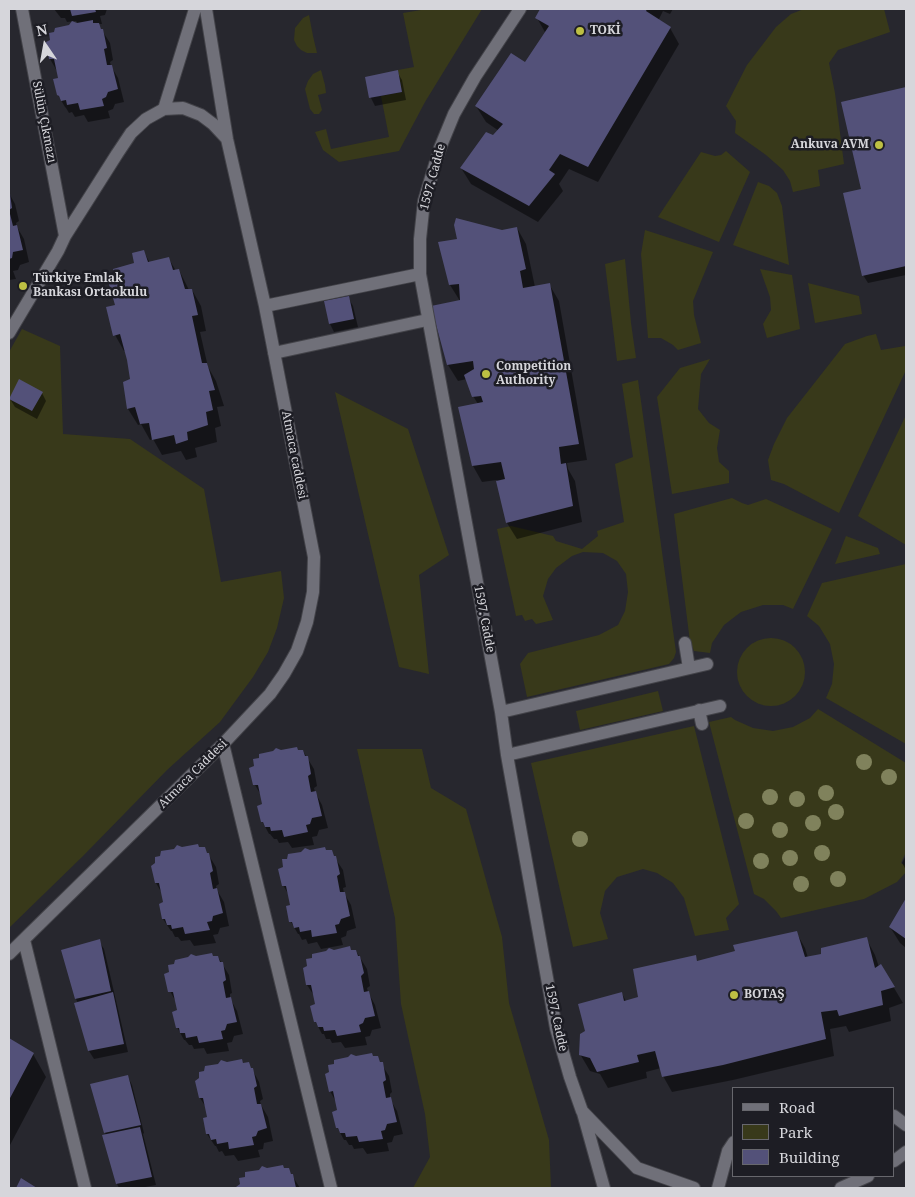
<!DOCTYPE html>
<html>
<head>
<meta charset="utf-8">
<style>
  body { margin:0 }
  #map { position:relative; width:915px; height:1197px; overflow:hidden; background:#27272e; font-family:"Noto Serif",serif }
  canvas { display:block }
  .frame { position:absolute; inset:0; border:10px solid #d6d6db; pointer-events:none }
  .legend { position:absolute; left:732px; top:1087px; width:162px; height:90px; box-sizing:border-box; background:#1d1d24; border:1px solid #67676d; margin:0; padding:6px 9px; list-style:none; font-size:15px; color:#d6d6db }
  .legend li { display:flex; align-items:center; gap:10px; height:25px }
  .legend b { width:25px; border:1px solid #67676d }
  .north { position:absolute; left:20px; top:20px; width:50px; height:50px; -webkit-text-stroke:4px #1d1d24; paint-order:stroke; rotate:348deg; font-size:14px; font-weight:700; line-height:20px; text-align:center; color:#d6d6db }
  .north::after { content:''; display:block; margin:auto; width:18px; height:22px; background:#d6d6db; clip-path:polygon(50% 0,100% 100%,50% 72%,0 100%) }
</style>
</head>
<body>
<div id="map">
<canvas width="915" height="1197"></canvas>
<div class="frame"></div>
<ul class="legend">
<li><b style="height:6px;background:#707079"></b>Road</li>
<li><b style="height:14px;background:#38391a"></b>Park</li>
<li><b style="height:14px;background:#535179"></b>Building</li>
</ul>
<div class="north">N</div>
</div>
<script>
const c = document.querySelector('canvas').getContext('2d');
c.lineJoin = 'round';
function fill(path, color) {
  c.fillStyle = color;
  c.fill(path, 'evenodd');
}
function poly(rows) {
  const path = new Path2D();
  for (const r of rows) {
    if (r.length === 3) {
      path.moveTo(r[0] + r[2], r[1]);
      path.arc(r[0], r[1], r[2], 0, 2 * Math.PI);
      continue;
    }
    path.moveTo(r[0], r[1]);
    for (let i = 2; i < r.length; i += 2) path.lineTo(r[i], r[i + 1]);
  }
  return path;
}
function trace(path, color, width, dash) {
  c.strokeStyle = color;
  c.lineWidth = width;
  c.lineCap = dash ? 'butt' : 'round';
  c.setLineDash(dash || []);
  c.stroke(path);
}
function drawText(font, color, halo, rows, align = 'center') {
  c.font = font + ' "Noto Serif",serif';
  c.lineWidth = 5;
  c.setLineDash([]);
  c.textBaseline = 'middle';
  c.strokeStyle = halo;
  c.fillStyle = color;
  for (const [text, x, y, turn = 0] of rows) {
    c.save();
    c.translate(x, y);
    c.rotate((+turn || 0) * Math.PI / 180);
    c.textAlign = isNaN(turn) ? turn : align;
    if (halo) c.strokeText(text, 0, 0);
    c.fillText(text, 0, 0);
    c.restore();
  }
}
const green = poly([
  [427,9,482,9,425,102,399,151,339,162,323,150,315,132,326,129,331,149,389,137,381,96,402,92,398,70,414,67,403,13],
  [804,9,884,9,890,32,838,50,829,63,835,93,844,164,818,170,820,186,793,192,790,181,783,170,766,155,735,133,736,121,726,106,747,65,776,27,791,14],
  [309,15,313,36,317,53,307,53,301,50,297,46,294,40,295,28,303,18],
  [321,70,325,85,326,93,318,95,322,110,319,114,314,114,310,109,305,89,308,81,313,74],
  [726,151,750,172,719,242,658,217,701,152,715,156,721,155],
  [758,182,769,186,777,193,782,206,789,265,733,245],
  [645,230,713,252,693,301,694,315,701,343,678,350,673,345,661,338,648,338,641,254],
  [625,259,631,323,636,358,617,361,605,264],
  [760,269,792,275,800,329,767,338,763,324,771,310,770,297],
  [808,283,859,296,862,314,815,323],
  [22,329,60,346,63,434,130,439,204,489,221,582,281,571,284,598,277,628,268,652,253,677,220,722,167,770,83,856,9,928,9,352],
  [876,334,881,350,905,346,906,347,906,370,839,513,784,484,771,480,768,460,774,444,787,418,845,344,867,336],
  [710,359,701,374,698,409,709,423,720,430,717,448,719,462,729,471,729,483,672,494,657,397,680,368],
  [638,380,676,652,674,658,669,664,527,697,520,664,528,653,599,635,618,625,625,611,628,592,626,574,617,561,603,553,583,552,572,556,556,568,548,579,543,596,553,620,536,624,532,619,525,621,522,615,516,616,497,529,511,526,553,536,556,541,582,549,598,536,597,531,624,522,615,464,633,457,622,384],
  [335,392,408,429,449,555,419,575,429,674,399,667],
  [906,415,906,545,858,516],
  [732,498,742,503,748,505,766,499,832,529,793,609,783,605,763,605,741,612,724,625,712,643,710,653,694,651,690,642,674,514],
  [846,536,878,548,880,554,835,564],
  [906,564,906,744,826,698,832,684,834,664,830,644,819,626,807,616,822,583],
  [771,672,34],
  [658,691,663,711,580,730,576,711],
  [818,709,906,763,906,852,901,863,906,866,906,872,897,882,864,899,781,918,776,911,764,899,754,894,709,722,731,717,735,720,753,728,773,731,793,727,810,718],
  [694,726,739,904,726,918,729,930,695,936,684,898,673,883,657,873,643,869,617,877,605,891,600,913,608,939,573,947,531,763],
  [357,749,422,749,431,788,466,809,502,937,509,1003,549,1140,551,1188,413,1188,430,1157,425,1114,401,1004,395,918]
]);
const shadow = poly([
  [54,9,109,9,107,9,105,15,100,16,102,24,98,24,110,43,113,60,110,62,111,66,118,78,124,102,115,104,113,109,108,111,110,118,88,122,84,115,75,117,72,112,69,113,66,108,65,107,58,95,59,79,57,71,50,59,79,25,76,21,67,22,65,18,61,18],
  [541,9,673,9,670,14,663,11,658,21,670,28,679,44,598,182,569,169,559,184,563,191,538,222,471,184,461,168,499,131,486,122,476,106,526,63,546,34,537,18],
  [397,72,402,80,406,100,375,106,371,98,367,78],
  [906,88,906,275,868,283,863,275,863,190,843,103],
  [9,193,15,204,19,221,16,223,17,227,24,239,29,262,20,265,18,270,13,271,16,279,9,280],
  [517,228,526,244,535,287,549,284,559,301,587,460,567,463,568,469,575,481,582,522,517,539,507,523,497,480,482,482,473,466,459,408,478,404,473,396,467,379,458,381,448,365,460,301,450,285,502,231],
  [144,252,150,263,169,259,176,271,179,270,189,290,192,290,201,306,206,331,200,332,208,367,216,381,224,406,217,407,221,426,215,428,217,442,195,448,197,457,186,460,181,451,162,455,153,439,150,440,141,424,138,425,128,409,131,380,126,351,124,351,115,335,117,306,116,280,135,264],
  [348,297,353,306,358,327,334,332,330,324,325,302],
  [42,393,46,401,37,419,15,407,10,399],
  [281,751,303,751,314,769,317,786,314,788,315,792,322,805,328,828,319,830,317,836,312,837,314,845,292,848,288,842,279,843,277,839,274,839,270,834,269,834,262,821,263,805,262,797,255,785],
  [199,849,208,854,216,867,219,884,216,886,217,890,224,902,229,926,220,928,218,934,213,935,216,943,194,946,190,940,181,941,178,937,175,937,172,931,171,931,163,919,165,903,163,895,156,883],
  [327,851,335,858,343,870,346,887,343,888,344,893,351,905,356,928,347,931,346,936,341,938,343,945,321,949,317,942,308,944,306,939,302,940,299,934,298,934,291,922,292,905,290,897,283,885,310,852],
  [906,855,906,870,902,863],
  [906,900,906,948,900,943,890,927],
  [796,932,805,948,808,958,822,955,866,938,875,955,879,967,881,966,903,1003,889,1008,891,1021,849,1032,846,1026,830,1029,834,1056,733,1080,672,1092,663,1076,661,1068,646,1072,647,1078,608,1088,600,1074,590,1071,580,1054,586,1032,622,994,626,1001,640,998,695,956,698,962,736,952],
  [99,941,104,949,128,1052,94,1059,89,1051,76,1003,78,1003,76,999,63,951],
  [334,951,356,951,367,969,370,986,367,988,368,992,375,1005,381,1028,372,1030,370,1036,365,1037,367,1045,345,1048,341,1042,332,1043,330,1039,326,1039,324,1034,322,1034,315,1021,316,1005,315,997,307,985],
  [196,957,218,957,229,975,232,993,230,994,230,998,237,1011,243,1034,234,1036,232,1042,227,1043,229,1051,207,1054,204,1048,194,1049,192,1045,189,1045,185,1040,184,1040,177,1027,178,1011,177,1004,170,991],
  [9,1039,33,1054,46,1077,9,1147],
  [356,1057,377,1057,389,1076,392,1092,390,1094,390,1099,397,1111,403,1134,394,1136,392,1142,387,1143,389,1151,367,1154,363,1148,354,1149,352,1145,349,1145,346,1140,344,1140,337,1127,338,1111,336,1102,330,1091],
  [242,1061,244,1064,252,1069,259,1082,263,1099,260,1101,261,1105,268,1117,273,1141,264,1143,263,1149,258,1150,260,1157,238,1161,234,1155,225,1156,222,1151,219,1152,216,1146,215,1146,207,1134,209,1118,207,1109,200,1098,227,1063],
  [128,1077,132,1085,144,1133,143,1134,156,1185,140,1188,119,1188,117,1184,104,1136,107,1136,105,1133],
  [288,1169,300,1188,237,1188,284,1170]
]);
const building = poly([
  [70,9,95,9,96,12,72,16],
  [540,9,647,9,646,11,671,27,588,167,560,154,549,170,555,174,529,206,460,168,486,132,493,135,503,124,475,106,511,53,525,62,549,26,535,18],
  [93,20,93,23,99,23,101,29,103,29,107,48,104,49,107,65,112,65,118,89,108,92,106,97,102,99,104,106,80,110,78,103,67,105,66,100,61,101,59,96,57,95,53,79,58,78,54,59,49,59,46,42,50,40,49,33,54,32,55,28,69,25,72,21,77,23],
  [398,70,402,92,369,98,365,77],
  [906,87,906,266,862,276,843,193,861,189,841,102],
  [10,194,12,208,9,210,13,226,17,225,23,250,13,252,12,258,9,259,9,195],
  [456,218,502,230,517,227,526,269,520,271,523,288,550,283,579,444,559,447,561,464,566,463,573,506,506,523,496,481,505,479,501,462,472,466,458,407,483,402,481,396,472,397,464,375,474,369,473,361,447,365,431,306,460,300,459,284,449,285,438,242,457,239,454,225],
  [144,250,148,262,169,257,173,270,179,269,185,289,192,289,198,315,192,316,202,363,207,363,215,390,209,391,213,410,206,412,208,425,187,432,188,440,176,444,174,435,152,440,149,423,140,424,135,407,127,409,123,382,130,379,127,360,120,334,113,336,106,307,115,305,108,281,115,279,113,269,134,263,132,253],
  [349,296,354,319,329,324,324,301],
  [19,379,43,392,32,411,9,399],
  [297,747,298,750,303,750,305,756,308,756,311,774,308,776,311,792,316,791,322,816,312,818,310,824,306,825,308,832,284,837,282,830,271,831,270,827,265,827,263,822,261,822,257,806,262,804,258,785,253,785,249,768,254,766,253,759,259,758,259,754,273,751,276,748,281,750],
  [198,844,199,847,205,847,207,853,209,853,213,871,210,873,213,889,217,888,223,913,213,916,212,921,207,922,210,930,185,934,183,927,172,929,171,925,167,925,165,919,162,919,159,904,163,902,159,883,155,883,151,866,155,863,155,857,160,856,161,851,174,849,177,845,182,847],
  [325,847,326,850,332,850,334,856,336,856,340,874,337,876,340,892,345,892,350,916,341,919,339,924,335,925,337,933,312,937,311,930,300,932,299,927,294,928,292,922,289,922,286,906,290,905,286,886,282,886,278,869,283,867,282,859,287,859,288,854,301,852,305,848,310,850],
  [906,898,906,939,889,927],
  [797,931,805,957,821,954,821,948,867,937,875,968,881,964,895,987,881,991,883,1005,839,1016,837,1010,821,1012,826,1039,723,1065,662,1077,655,1051,637,1055,639,1062,597,1072,590,1058,579,1055,580,1034,585,1031,578,1004,622,992,624,1001,638,997,633,969,696,955,697,961,735,951,733,945],
  [100,939,111,991,75,999,61,950],
  [350,946,351,950,356,950,358,956,360,956,364,973,361,976,364,992,369,991,375,1016,365,1018,363,1023,359,1025,361,1032,337,1036,335,1030,324,1031,323,1027,318,1027,316,1022,314,1022,310,1006,315,1004,311,985,306,985,303,968,307,966,306,959,312,958,312,954,326,951,329,948,334,950],
  [212,953,213,956,218,956,220,962,223,962,226,980,223,982,226,998,231,997,237,1022,227,1024,225,1030,221,1031,223,1039,199,1043,197,1036,186,1038,185,1033,180,1033,179,1028,176,1028,172,1012,177,1010,173,992,168,992,164,974,169,972,168,965,174,964,175,960,188,957,191,954,196,956],
  [113,992,124,1044,88,1051,74,1003],
  [9,1038,34,1053,9,1100],
  [372,1053,373,1056,378,1056,380,1062,383,1062,386,1080,383,1082,386,1098,391,1097,397,1122,387,1124,385,1130,381,1131,383,1139,359,1142,357,1136,346,1137,345,1133,340,1133,338,1128,336,1128,332,1112,337,1110,333,1091,329,1092,325,1074,329,1072,328,1065,334,1064,334,1060,348,1057,351,1054,356,1056],
  [242,1059,243,1063,249,1062,251,1068,253,1068,257,1086,254,1088,257,1104,261,1104,267,1128,258,1131,256,1136,252,1137,254,1145,229,1149,228,1142,217,1144,216,1139,211,1140,209,1134,206,1134,203,1118,207,1117,203,1098,199,1098,195,1081,199,1078,199,1072,204,1071,205,1066,218,1064,221,1060,227,1062],
  [128,1075,141,1125,104,1133,90,1084],
  [140,1127,152,1177,116,1184,102,1135],
  [283,1165,284,1168,289,1168,291,1174,293,1174,296,1188,236,1188,236,1187,240,1184,239,1178,245,1177,245,1172,259,1170,262,1166,267,1168],
  [21,1178,37,1188,16,1188]
]);
const minor = poly([
  [22,9,65,236],
  [520,9,475,77,454,114,440,148,424,201,420,239,420,274,501,712,507,755,556,1028,570,1077,582,1111,637,1168,694,1188],
  [164,109,195,9],
  [265,306,420,274],
  [9,333,58,251,65,236,117,154,131,133,146,119,164,109,183,108,201,115,213,124,227,139],
  [274,353,427,320],
  [685,643,689,668],
  [699,710,702,724],
  [501,712,707,664],
  [223,744,331,1188],
  [507,755,720,706],
  [24,940,85,1188],
  [9,954,223,744,270,694,284,674,297,651,307,622,313,592,314,557,265,306,227,139,206,9],
  [583,1113,604,1188],
  [894,1116,906,1125],
  [894,1161,906,1152],
  [718,1188,728,1151,734,1142],
  [841,1188,868,1176]
]);
const trees = [
  [864,762],
  [889,777],
  [826,793],
  [770,797],
  [797,799],
  [836,812],
  [746,821],
  [813,823],
  [780,830],
  [580,839],
  [822,853],
  [790,858],
  [761,861],
  [838,879],
  [801,884]
];
const markers = [
  [580,31,5,"#bdbf43"],
  [879,145,5,"#bdbf43"],
  [23,286,5,"#bdbf43"],
  [486,374,5,"#bdbf43"],
  [734,995,5,"#bdbf43"]
];
const poiNames = [
  ["TOKİ",590,31],
  ["Ankuva AVM",869,145,"right"],
  ["Türkiye Emlak",33,279],
  ["Bankası Ortaokulu",33,293],
  ["Competition",496,367],
  ["Authority",496,381],
  ["BOTAŞ",744,995]
];
const streetNames = [
  ["Sülün Çıkmazı",44,122,79],
  ["1597. Cadde",433,177,-75],
  ["Atmaca caddesi",294,455,79],
  ["1597. Cadde",484,619,79],
  ["Atmaca Caddesi",193,774,-45],
  ["1597. Cadde",556,1018,78]
];
fill(green, '#38391a');
fill(shadow, '#0007');
fill(building, '#535179');
trace(minor, '#434349', 14);
trace(minor, '#707079', 12);
c.fillStyle = '#80825c';
for (const [x, y] of trees) {
  c.beginPath();
  c.arc(x, y, 8, 0, 2 * Math.PI);
  c.fill();
}
for (const [x, y, r, color] of markers) {
  const dot = new Path2D();
  dot.arc(x, y, r, 0, 2 * Math.PI);
  c.fillStyle = color;
  c.fill(dot);
  trace(dot, '#1d1d24', 2);
}
drawText('bold 12px', '#d6d6db', '#1d1d24', poiNames, 'left');
drawText('12px', '#d6d6db', '#1d1d24', streetNames);
</script>
</body>
</html>
